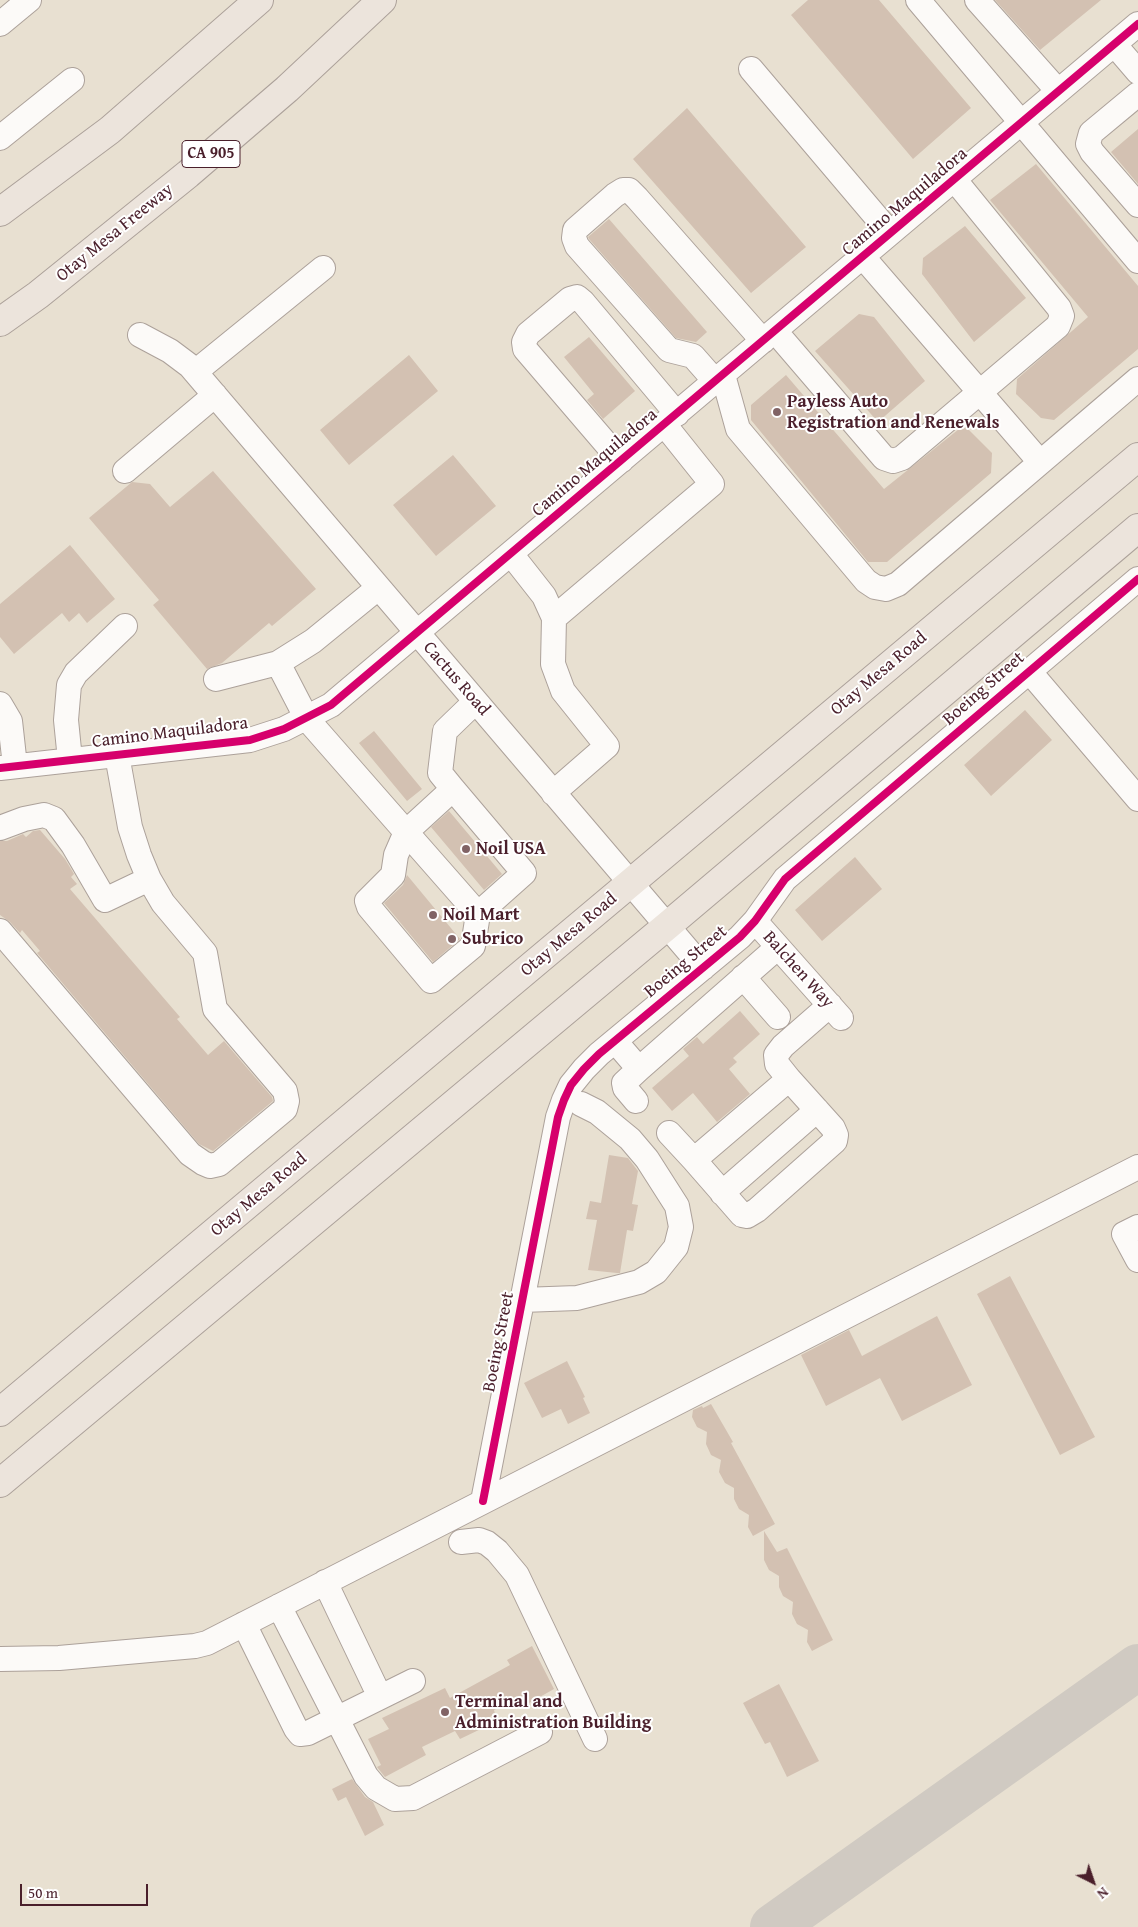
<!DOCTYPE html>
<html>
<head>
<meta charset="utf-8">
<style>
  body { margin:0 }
  #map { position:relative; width:1138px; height:1927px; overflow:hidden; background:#e8e0d1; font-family:"Gentium Book Plus",serif }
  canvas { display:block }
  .north { position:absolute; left:1068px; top:1857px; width:50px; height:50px; -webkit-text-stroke:4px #fff; paint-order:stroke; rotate:139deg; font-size:14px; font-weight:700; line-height:20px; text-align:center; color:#4a1f2b }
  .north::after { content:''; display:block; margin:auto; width:18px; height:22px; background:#4a1f2b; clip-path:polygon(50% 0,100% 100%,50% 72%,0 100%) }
  .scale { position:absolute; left:20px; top:1884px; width:128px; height:22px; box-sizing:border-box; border:2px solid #4a1f2b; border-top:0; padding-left:6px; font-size:15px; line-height:18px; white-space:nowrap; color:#4a1f2b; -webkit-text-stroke:4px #fff; paint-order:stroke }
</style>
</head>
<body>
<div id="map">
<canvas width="1138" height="1927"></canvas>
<div class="north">N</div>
<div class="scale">50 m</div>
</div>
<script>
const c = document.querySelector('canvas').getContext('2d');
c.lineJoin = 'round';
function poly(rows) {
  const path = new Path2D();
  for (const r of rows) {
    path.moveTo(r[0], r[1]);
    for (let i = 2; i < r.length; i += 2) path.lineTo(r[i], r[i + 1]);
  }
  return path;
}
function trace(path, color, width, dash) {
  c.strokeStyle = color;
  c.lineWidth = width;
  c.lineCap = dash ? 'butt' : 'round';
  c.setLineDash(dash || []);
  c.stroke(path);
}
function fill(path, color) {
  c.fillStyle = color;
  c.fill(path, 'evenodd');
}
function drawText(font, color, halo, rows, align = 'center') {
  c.font = font + ' "Gentium Book Plus",serif';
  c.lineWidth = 4;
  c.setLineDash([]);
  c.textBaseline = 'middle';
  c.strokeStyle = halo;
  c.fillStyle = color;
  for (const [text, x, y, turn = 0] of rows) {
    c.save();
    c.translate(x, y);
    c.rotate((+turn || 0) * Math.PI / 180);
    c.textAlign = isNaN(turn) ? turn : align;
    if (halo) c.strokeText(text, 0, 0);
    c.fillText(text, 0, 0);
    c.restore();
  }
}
const taxiway = poly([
  [773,1927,1138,1667]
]);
const building = poly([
  [808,0,879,0,971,108,913,159,791,15],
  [995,0,1101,0,1040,50],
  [687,108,806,247,751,293,633,159],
  [1138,129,1138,184,1111,152],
  [1036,164,1138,286,1138,349,1054,420,1041,418,1016,394,1017,379,1088,317,990,200],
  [609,219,707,332,696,342,676,338,589,239,588,237],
  [965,226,1026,298,974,342,922,274,923,258],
  [859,314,874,317,925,381,878,422,815,351],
  [589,337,635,391,603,419,587,400,594,394,564,357],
  [409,355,438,391,349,465,320,430],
  [786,375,884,489,964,425,992,453,991,473,887,562,868,562,751,420,751,405],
  [453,455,496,506,436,556,393,505],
  [213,471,316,589,272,626,269,623,222,663,207,669,153,605,159,600,89,518,132,482,150,484,170,507],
  [70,545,115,599,87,623,79,613,69,622,62,613,14,654,0,637,0,604],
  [1025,710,1052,740,991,796,964,765],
  [374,731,422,789,407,801,359,743],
  [449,811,502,874,484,890,431,827],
  [40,830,65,859,74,874,71,877,77,884,70,889,180,1017,177,1019,208,1055,224,1041,272,1097,273,1101,213,1151,199,1144,37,953,40,951,22,930,20,933,10,922,0,915,0,841,7,841,23,834,26,837,33,831],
  [855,857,882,889,822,941,795,910],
  [407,875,460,939,433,962,384,903,403,885],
  [740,1011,760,1034,733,1058,737,1062,729,1069,750,1094,717,1122,693,1093,672,1111,652,1088,689,1056,683,1049,697,1037,703,1044],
  [609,1155,628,1158,638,1171,632,1204,638,1205,633,1231,627,1230,620,1273,617,1273,588,1270,597,1220,586,1219,590,1201,601,1203],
  [1010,1276,1095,1437,1060,1455,977,1294],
  [937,1316,972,1385,902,1421,880,1378,826,1406,801,1355,849,1330,862,1356],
  [567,1361,585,1397,583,1398,590,1413,568,1424,561,1409,542,1418,524,1383],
  [711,1404,733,1442,731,1443,775,1524,753,1536,748,1527,749,1515,739,1509,734,1499,734,1488,725,1483,719,1472,721,1460,711,1455,706,1444,707,1432,697,1427,692,1417,693,1410,702,1406,703,1408],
  [764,1531,777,1552,787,1548,833,1640,812,1651,807,1642,808,1630,797,1624,792,1614,793,1602,783,1596,779,1587,779,1576,769,1570,764,1560],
  [532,1646,554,1689,529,1703,525,1695,494,1710,495,1714,483,1721,485,1727,460,1739,455,1731,422,1747,426,1755,385,1777,377,1767,381,1765,368,1739,389,1729,382,1718,445,1688,450,1698,510,1665,507,1660],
  [779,1684,819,1761,787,1777,770,1742,765,1744,743,1703],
  [352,1779,365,1797,373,1802,384,1825,365,1836,346,1797,338,1801,332,1789]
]);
const minor = poly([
  [918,0,1138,261],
  [977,0,1058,91],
  [0,24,29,0],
  [1114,44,1138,72],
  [751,69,890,233],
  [1138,94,1091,133,1088,144,1092,152,1138,205],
  [0,138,72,80],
  [863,257,1040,462],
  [775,331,884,458,893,461,902,458,1058,326,1062,316,1059,308,954,179],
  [140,335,170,351,190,366,703,968],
  [195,372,323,268],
  [723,375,738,429,866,581,875,587,886,589,898,584,1138,379],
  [715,381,693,356,669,350,577,246,574,238,575,230,615,195,623,190,629,190,637,198,763,341],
  [621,461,525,349,524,342,528,334,570,299,577,297,583,302,677,414],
  [125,471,215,395],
  [511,554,544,596,554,618,553,664,563,691,607,746,553,793],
  [378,588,313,641,278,663,307,719,406,832,478,914,524,873,453,789,406,832,396,855,393,875,367,901,369,907,431,981,473,946,478,914],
  [554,618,712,484,664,424],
  [1029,671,1138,799],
  [216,679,278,663],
  [0,704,10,721,15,766],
  [70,760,66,720,69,685,76,673,125,626],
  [0,768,250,740,284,729,331,705,1138,24],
  [453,789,440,773,445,731,475,702],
  [0,828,24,819,44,815,54,819,73,845,105,900,149,879],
  [755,921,841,1018],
  [0,931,190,1154,203,1163,210,1166,219,1164,285,1109,287,1101,285,1091,215,1009,205,953,163,903,149,879,139,855,130,827,117,755],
  [743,977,778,1017],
  [615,1041,639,1069,778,947],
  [636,1101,625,1088,624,1083,639,1069],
  [669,1133,694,1160,789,1079,777,1064,776,1055,783,1046,830,1005],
  [694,1160,742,1215,747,1216,757,1210,835,1141,836,1135,833,1128,789,1079],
  [722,1193,817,1110],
  [1138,1227,1124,1234,1138,1260],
  [522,1300,577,1298,639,1282,656,1272,676,1247,681,1227,677,1206,647,1159,630,1139,597,1112,581,1104],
  [483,1501,558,1117,564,1100,571,1085,584,1069,599,1054,740,937,755,921,785,879,1138,579],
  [461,1542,479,1540,487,1543,497,1551,517,1575,595,1739],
  [325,1582,380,1697],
  [279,1606,366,1776,376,1788,395,1799,413,1798,540,1732],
  [244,1624,296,1729,300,1734,308,1733,413,1681],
  [0,1659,59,1658,195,1646,207,1643,1138,1167]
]);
const major = poly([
  [0,1412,1138,457],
  [0,1483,667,926,1138,528]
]);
const highway = poly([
  [0,212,110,130,259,0],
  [0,322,38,295,188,174,287,89,382,0]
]);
const cycleway = poly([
  [0,768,250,740,284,729,331,705,1138,24],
  [483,1501,558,1117,564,1100,571,1085,584,1069,599,1054,740,937,755,921,785,879,1138,579]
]);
const markers = [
  [777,412,5,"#816365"],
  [466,849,5,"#816365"],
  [433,915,5,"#816365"],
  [452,939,5,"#816365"],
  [445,1712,5,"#816365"]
];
const shields = [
  [211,154,58]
];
const shieldNames = [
  ["CA 905",211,154]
];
const streetNames = [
  ["Camino Maquiladora",905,202,-40],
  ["Otay Mesa Freeway",115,233,-39],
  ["Camino Maquiladora",595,463,-40],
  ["Otay Mesa Road",879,674,-40],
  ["Cactus Road",456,679,49],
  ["Boeing Street",984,689,-41],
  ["Camino Maquiladora",170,733,-7],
  ["Otay Mesa Road",569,935,-40],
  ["Boeing Street",686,962,-40],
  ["Balchen Way",798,970,48],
  ["Otay Mesa Road",259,1195,-40],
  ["Boeing Street",499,1342,-79]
];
const poiNames = [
  ["Payless Auto",787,402],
  ["Registration and Renewals",787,423],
  ["Noil USA",476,849],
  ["Noil Mart",443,915],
  ["Subrico",462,939],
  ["Terminal and",455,1702],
  ["Administration Building",455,1723]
];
trace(taxiway, '#d0cac2', 46);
fill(building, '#d3c1b2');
trace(minor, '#aca19a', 26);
trace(major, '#aca19a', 30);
trace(highway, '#aca19a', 30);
trace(minor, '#fcfaf8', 24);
trace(major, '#ece4dc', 28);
trace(highway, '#ece4dc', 28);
trace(cycleway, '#d6006c', 8);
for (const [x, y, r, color] of markers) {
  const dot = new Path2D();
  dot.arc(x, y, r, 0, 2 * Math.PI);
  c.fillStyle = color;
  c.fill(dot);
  trace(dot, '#fff', 2);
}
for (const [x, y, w] of shields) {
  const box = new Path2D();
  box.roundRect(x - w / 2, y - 13.5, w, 27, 4);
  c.fillStyle = '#fff';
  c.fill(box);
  trace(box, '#4a1f2b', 1);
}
drawText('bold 16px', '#4a1f2b', null, shieldNames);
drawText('18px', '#4a1f2b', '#fff', streetNames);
drawText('bold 18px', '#4a1f2b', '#fff', poiNames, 'left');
</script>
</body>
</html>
